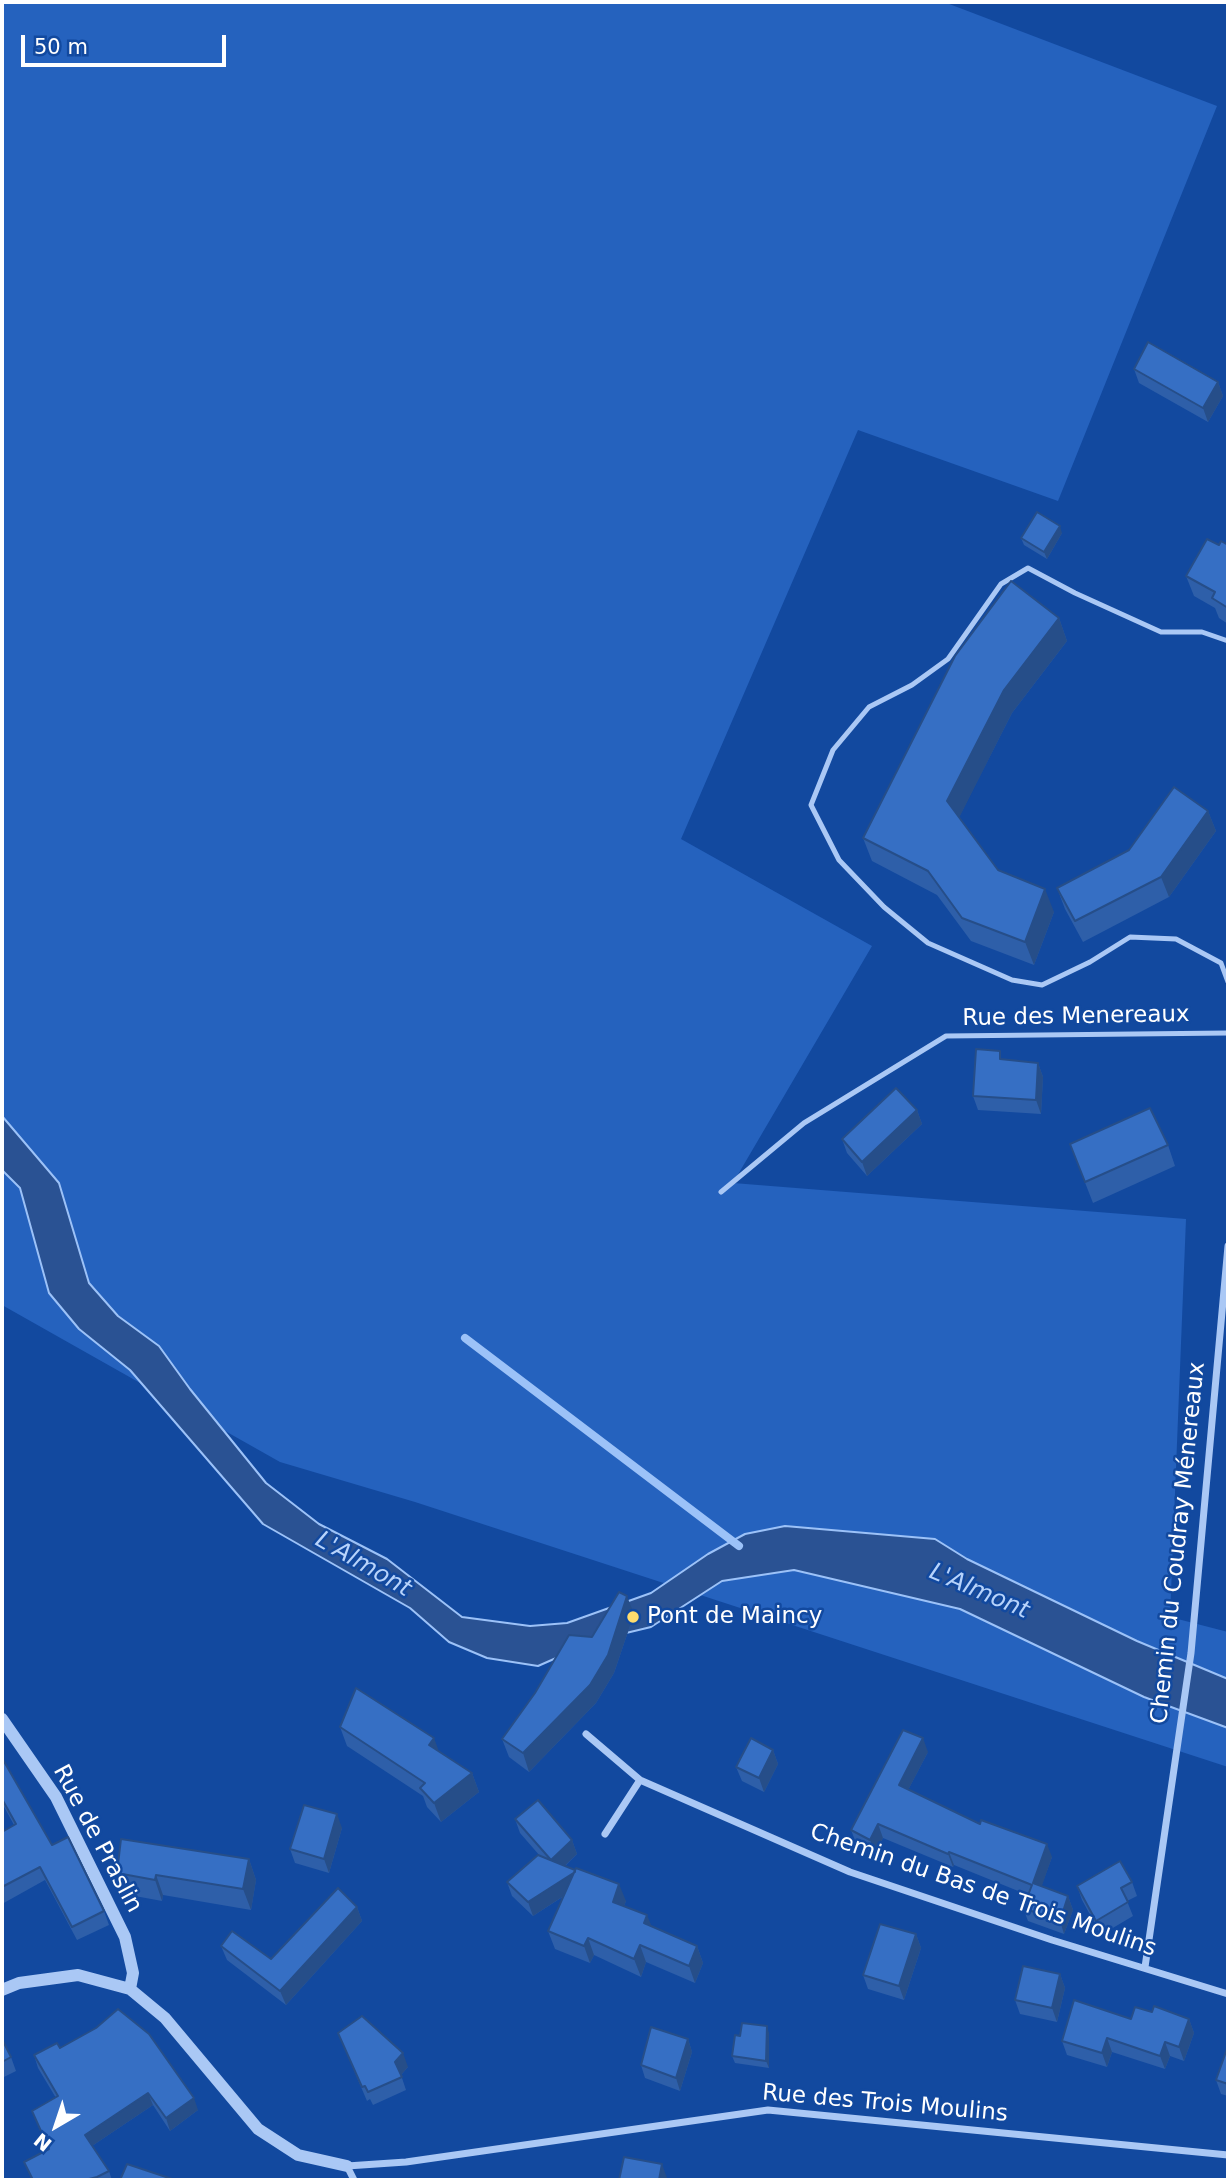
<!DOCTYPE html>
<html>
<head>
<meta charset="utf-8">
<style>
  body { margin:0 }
  #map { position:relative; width:1230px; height:2182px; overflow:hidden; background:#12499f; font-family:"DejaVu Sans",sans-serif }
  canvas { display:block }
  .frame { position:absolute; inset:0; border:4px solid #fff; pointer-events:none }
  .north { position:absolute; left:21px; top:2091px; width:70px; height:70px; -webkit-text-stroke:5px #12499f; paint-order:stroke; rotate:219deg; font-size:19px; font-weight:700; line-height:28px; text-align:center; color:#fff }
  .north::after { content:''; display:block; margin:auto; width:24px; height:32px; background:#fff; clip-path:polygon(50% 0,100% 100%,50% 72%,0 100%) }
  .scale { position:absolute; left:21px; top:35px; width:205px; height:32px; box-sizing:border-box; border:4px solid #fff; border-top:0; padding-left:9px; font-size:21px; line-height:24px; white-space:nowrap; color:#fff; -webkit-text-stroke:5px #12499f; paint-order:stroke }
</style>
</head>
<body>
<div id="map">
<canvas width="1230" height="2182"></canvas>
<div class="frame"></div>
<div class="north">N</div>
<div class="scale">50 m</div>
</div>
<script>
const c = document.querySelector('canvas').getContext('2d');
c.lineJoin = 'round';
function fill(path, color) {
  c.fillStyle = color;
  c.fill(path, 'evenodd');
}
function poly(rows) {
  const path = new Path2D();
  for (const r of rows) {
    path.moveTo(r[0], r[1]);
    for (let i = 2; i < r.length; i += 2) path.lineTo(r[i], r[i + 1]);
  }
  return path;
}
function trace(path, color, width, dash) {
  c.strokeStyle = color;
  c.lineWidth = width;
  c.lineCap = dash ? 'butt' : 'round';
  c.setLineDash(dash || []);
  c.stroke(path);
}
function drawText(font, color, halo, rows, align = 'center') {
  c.font = font + ' "DejaVu Sans",sans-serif';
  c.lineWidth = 5;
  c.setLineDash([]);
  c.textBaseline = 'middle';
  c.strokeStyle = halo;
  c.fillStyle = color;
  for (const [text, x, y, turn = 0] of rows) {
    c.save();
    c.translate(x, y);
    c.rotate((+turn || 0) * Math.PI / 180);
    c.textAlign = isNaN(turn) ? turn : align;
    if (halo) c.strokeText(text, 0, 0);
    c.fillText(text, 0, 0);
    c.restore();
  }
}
const green = poly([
  [2,2,944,2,1217,106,1058,501,858,430,681,839,872,946,733,1183,1186,1219,1170,1617,1228,1632,1228,1767,415,1502,280,1462,2,1305]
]);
const water = poly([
  [2,1116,59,1183,89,1283,118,1316,159,1346,190,1389,266,1483,319,1524,387,1559,462,1617,530,1626,567,1623,651,1593,708,1554,745,1534,785,1526,935,1539,967,1559,1137,1641,1228,1679,1228,1728,1144,1697,960,1609,794,1570,722,1581,651,1627,597,1640,538,1666,487,1658,449,1642,410,1608,263,1524,130,1370,79,1329,49,1293,20,1188,2,1170,2,1116]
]);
const stream = poly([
  [465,1338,739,1546]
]);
const service = poly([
  [1228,641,1202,632,1161,632,1075,593,1028,568,1001,584,948,659,912,685,869,707,833,750,811,805,839,860,884,907,928,943,1012,980,1042,985,1090,962,1130,937,1176,939,1221,963,1228,982],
  [721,1192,804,1123,946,1036,1228,1033]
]);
const minor = poly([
  [586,1734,640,1780,850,1872,1052,1940,1228,1994],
  [605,1834,640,1780],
  [1145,1967,1191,1653,1228,1246],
  [354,2180,347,2166,406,2162,768,2110,1228,2155]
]);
const tertiary = poly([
  [2,1719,56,1797,125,1937,133,1973,130,1989],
  [2,1990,19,1983,78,1975,130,1989,165,2018,258,2129,298,2155,347,2166]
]);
const wall = poly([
  [1134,369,1218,382,1223,396,1208,422,1139,383],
  [1062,533,1047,559,1024,545,1021,538],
  [1219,545,1228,545,1228,624,1219,618,1215,608,1194,596,1186,576],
  [1059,618,1067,641,1012,713,959,817,998,870,1054,912,1034,965,971,941,937,895,872,861,863,838],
  [1208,811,1216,831,1169,897,1083,942,1065,909,1057,888],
  [1003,1059,1038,1063,1043,1077,1041,1114,978,1110,973,1096],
  [917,1110,922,1124,867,1176,847,1153,842,1139],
  [1070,1144,1168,1145,1175,1166,1093,1203],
  [634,1614,614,1673,596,1703,529,1772,509,1757,502,1739,592,1637],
  [340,1727,439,1751,472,1773,479,1792,441,1822,427,1807,423,1796,347,1746],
  [773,1750,778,1764,764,1792,742,1781,736,1767],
  [928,1752,908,1790,1052,1857,1041,1887,1068,1896,1073,1910,1064,1934,1028,1921,1023,1908,1028,1895,954,1865,953,1867,883,1838,875,1853,856,1843,851,1830],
  [2,1758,52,1845,104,1911,109,1925,77,1940,45,1880,2,1904,2,1832,14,1825,2,1803],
  [515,1819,572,1840,577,1854,565,1866,626,1901,624,1906,651,1926,697,1946,703,1963,695,1983,646,1962,641,1977,594,1955,590,1963,555,1949,548,1931,564,1896,533,1916,512,1896,507,1882,540,1856,520,1833],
  [342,1828,329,1873,295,1863,290,1849],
  [249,1859,256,1880,251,1910,163,1895,162,1901,124,1894,117,1873],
  [1132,1882,1137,1896,1127,1901,1133,1916,1101,1935,1082,1900,1077,1886],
  [357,1907,362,1921,286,2005,227,1960,221,1946,271,1959],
  [916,1934,921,1948,904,2000,868,1989,863,1975],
  [1060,1974,1065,1988,1057,2022,1020,2014,1015,2000],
  [1152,2012,1189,2019,1194,2033,1184,2061,1170,2056,1165,2069,1112,2052,1107,2067,1067,2055,1062,2041],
  [338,2033,408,2067,401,2075,406,2090,373,2105,370,2099,367,2101],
  [769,2033,769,2068,735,2063,732,2056],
  [2,2039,11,2057,16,2071,2,2078],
  [688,2039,692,2052,680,2091,645,2078,641,2065],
  [1228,2046,1228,2096,1221,2094,1216,2080],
  [60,2048,198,2110,170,2131,153,2105,92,2146,109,2171,112,2180,32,2180,24,2162,48,2150,32,2111,56,2098,38,2068,34,2055]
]);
const shadedWall = poly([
  [1218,382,1223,396,1208,422,1203,408],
  [1060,526,1062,533,1047,559,1044,552],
  [1059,618,1067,641,1012,713,956,824,947,801,1004,690],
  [1208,811,1216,831,1169,897,1161,877],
  [1045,889,1054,912,1034,965,1025,942],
  [1038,1063,1043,1077,1041,1114,1036,1100],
  [917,1110,922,1124,867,1176,862,1162],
  [627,1596,634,1614,614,1673,596,1703,529,1772,523,1753],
  [434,1738,441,1757,429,1745],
  [923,1738,928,1752,904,1798,899,1785],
  [773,1750,778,1764,764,1792,759,1778],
  [472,1773,479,1792,441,1822,434,1803],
  [337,1814,342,1828,329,1873,324,1859],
  [878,1824,883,1838,875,1853,870,1840],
  [572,1840,577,1854,556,1874,551,1860],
  [1047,1844,1052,1857,1038,1897,1033,1883],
  [949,1852,954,1865,953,1867,948,1854],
  [249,1859,256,1880,251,1910,243,1889],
  [577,1870,582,1884,533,1916,528,1902],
  [156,1875,163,1895,162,1901,155,1880],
  [619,1884,626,1901,619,1919,613,1902],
  [1068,1896,1073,1910,1064,1934,1060,1921],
  [357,1907,362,1921,286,2005,280,1991],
  [647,1915,654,1932,644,1923],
  [916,1934,921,1948,904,2000,899,1986],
  [588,1938,594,1955,590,1963,584,1946],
  [640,1945,646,1962,641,1977,634,1959],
  [697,1946,703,1963,695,1983,689,1966],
  [1060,1974,1065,1988,1057,2022,1052,2008],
  [1189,2019,1194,2033,1184,2061,1179,2047],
  [767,2026,769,2033,769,2068,766,2061],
  [1107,2038,1112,2052,1107,2067,1102,2053],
  [688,2039,692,2052,680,2091,676,2078],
  [1165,2042,1170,2056,1165,2069,1160,2056],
  [403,2053,408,2067,400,2076,395,2062],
  [148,2093,153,2105,89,2148,85,2135],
  [194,2098,198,2110,170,2131,166,2118],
  [662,2164,667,2178,667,2180,659,2180]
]);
const building = poly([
  [1148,342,1218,382,1203,408,1134,369,1148,342],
  [1037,512,1060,526,1044,552,1021,538,1037,512],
  [1207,539,1219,545,1221,541,1228,545,1228,608,1212,598,1215,592,1186,576,1207,539],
  [1011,581,1059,618,1004,690,947,801,998,870,1045,889,1025,942,962,918,928,871,863,838,955,656,1011,581],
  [1174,787,1208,811,1161,877,1075,921,1057,888,1129,850,1174,787],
  [976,1049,1000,1051,1000,1059,1038,1063,1036,1100,973,1096,976,1049],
  [896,1088,917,1110,862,1162,842,1139,896,1088],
  [1150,1108,1168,1145,1085,1182,1070,1144,1150,1108],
  [619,1592,627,1596,608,1655,590,1685,523,1753,502,1739,535,1693,569,1635,592,1637,619,1592],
  [356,1688,434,1738,429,1745,472,1773,434,1803,420,1788,425,1783,340,1727,356,1688],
  [903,1730,923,1738,899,1785,980,1824,981,1820,1047,1844,1033,1883,1068,1896,1060,1921,1023,1908,1032,1885,949,1852,948,1854,878,1824,870,1840,851,1830,903,1730],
  [751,1738,773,1750,759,1778,736,1767,751,1738],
  [2,1758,52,1845,68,1837,104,1911,72,1927,40,1867,2,1887,2,1832,16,1824,2,1799,2,1758],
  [538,1800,572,1840,551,1860,515,1819,538,1800],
  [304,1805,337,1814,324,1859,290,1849,304,1805],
  [121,1839,249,1859,243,1889,156,1875,155,1880,117,1873,121,1839],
  [538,1855,575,1870,575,1872,528,1902,507,1882,538,1855],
  [1120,1861,1132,1882,1121,1888,1128,1902,1096,1921,1077,1886,1120,1861],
  [576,1868,619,1884,613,1902,647,1915,644,1923,697,1946,689,1966,640,1945,634,1959,588,1938,584,1946,548,1931,576,1868],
  [338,1888,357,1907,280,1991,221,1946,232,1931,271,1959,338,1888],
  [880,1924,916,1934,899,1986,863,1975,880,1924],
  [1023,1966,1060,1974,1052,2008,1015,2000,1023,1966],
  [1074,2000,1131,2019,1135,2007,1152,2012,1154,2006,1189,2019,1179,2047,1165,2042,1160,2056,1107,2038,1102,2053,1062,2041,1074,2000],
  [118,2009,149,2034,194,2098,166,2118,148,2093,85,2135,109,2171,97,2177,85,2180,33,2180,24,2162,49,2149,32,2111,58,2096,34,2055,57,2043,60,2048,96,2028,118,2009],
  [362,2016,403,2053,395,2062,402,2077,368,2092,365,2086,362,2087,338,2033,362,2016],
  [742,2023,767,2026,766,2061,732,2056,735,2035,740,2036,742,2023],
  [651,2027,688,2039,676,2078,641,2065,651,2027],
  [2,2039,11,2057,2,2062,2,2039],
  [1228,2046,1228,2084,1216,2080,1228,2046],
  [624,2157,662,2164,659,2180,619,2180,624,2157],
  [127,2164,175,2180,120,2180,127,2164]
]);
const markers = [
  [633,1617,7,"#ffdc6d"]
];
const streetNames = [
  ["Rue des Menereaux",1076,1017,-1],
  ["Chemin du Coudray Ménereaux",1179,1543,-84],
  ["Rue de Praslin",97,1839,62],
  ["Chemin du Bas de Trois Moulins",983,1891,19],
  ["Rue des Trois Moulins",885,2104,5]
];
const poiNames = [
  ["Pont de Maincy",647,1617]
];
const waterNames = [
  ["L'Almont",363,1565,30],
  ["L'Almont",979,1592,23]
];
fill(green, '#2562be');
fill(water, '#2a5293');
trace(water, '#9cc2f8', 2);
trace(stream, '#9cc2f8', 8);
trace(service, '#aac8f5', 5);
trace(minor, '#aac8f5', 7);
trace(tertiary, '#aac8f5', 12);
fill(wall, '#2e5fa9');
fill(shadedWall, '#264e89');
fill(building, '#366fc4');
trace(building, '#264e89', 2);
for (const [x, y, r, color] of markers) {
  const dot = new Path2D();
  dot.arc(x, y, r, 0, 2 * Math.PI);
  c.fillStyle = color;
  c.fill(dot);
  trace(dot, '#12499f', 2.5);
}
drawText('23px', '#fff', '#12499f', streetNames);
drawText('23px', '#fff', '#12499f', poiNames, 'left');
drawText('italic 24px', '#b7d3fb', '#12499f', waterNames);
</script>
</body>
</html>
